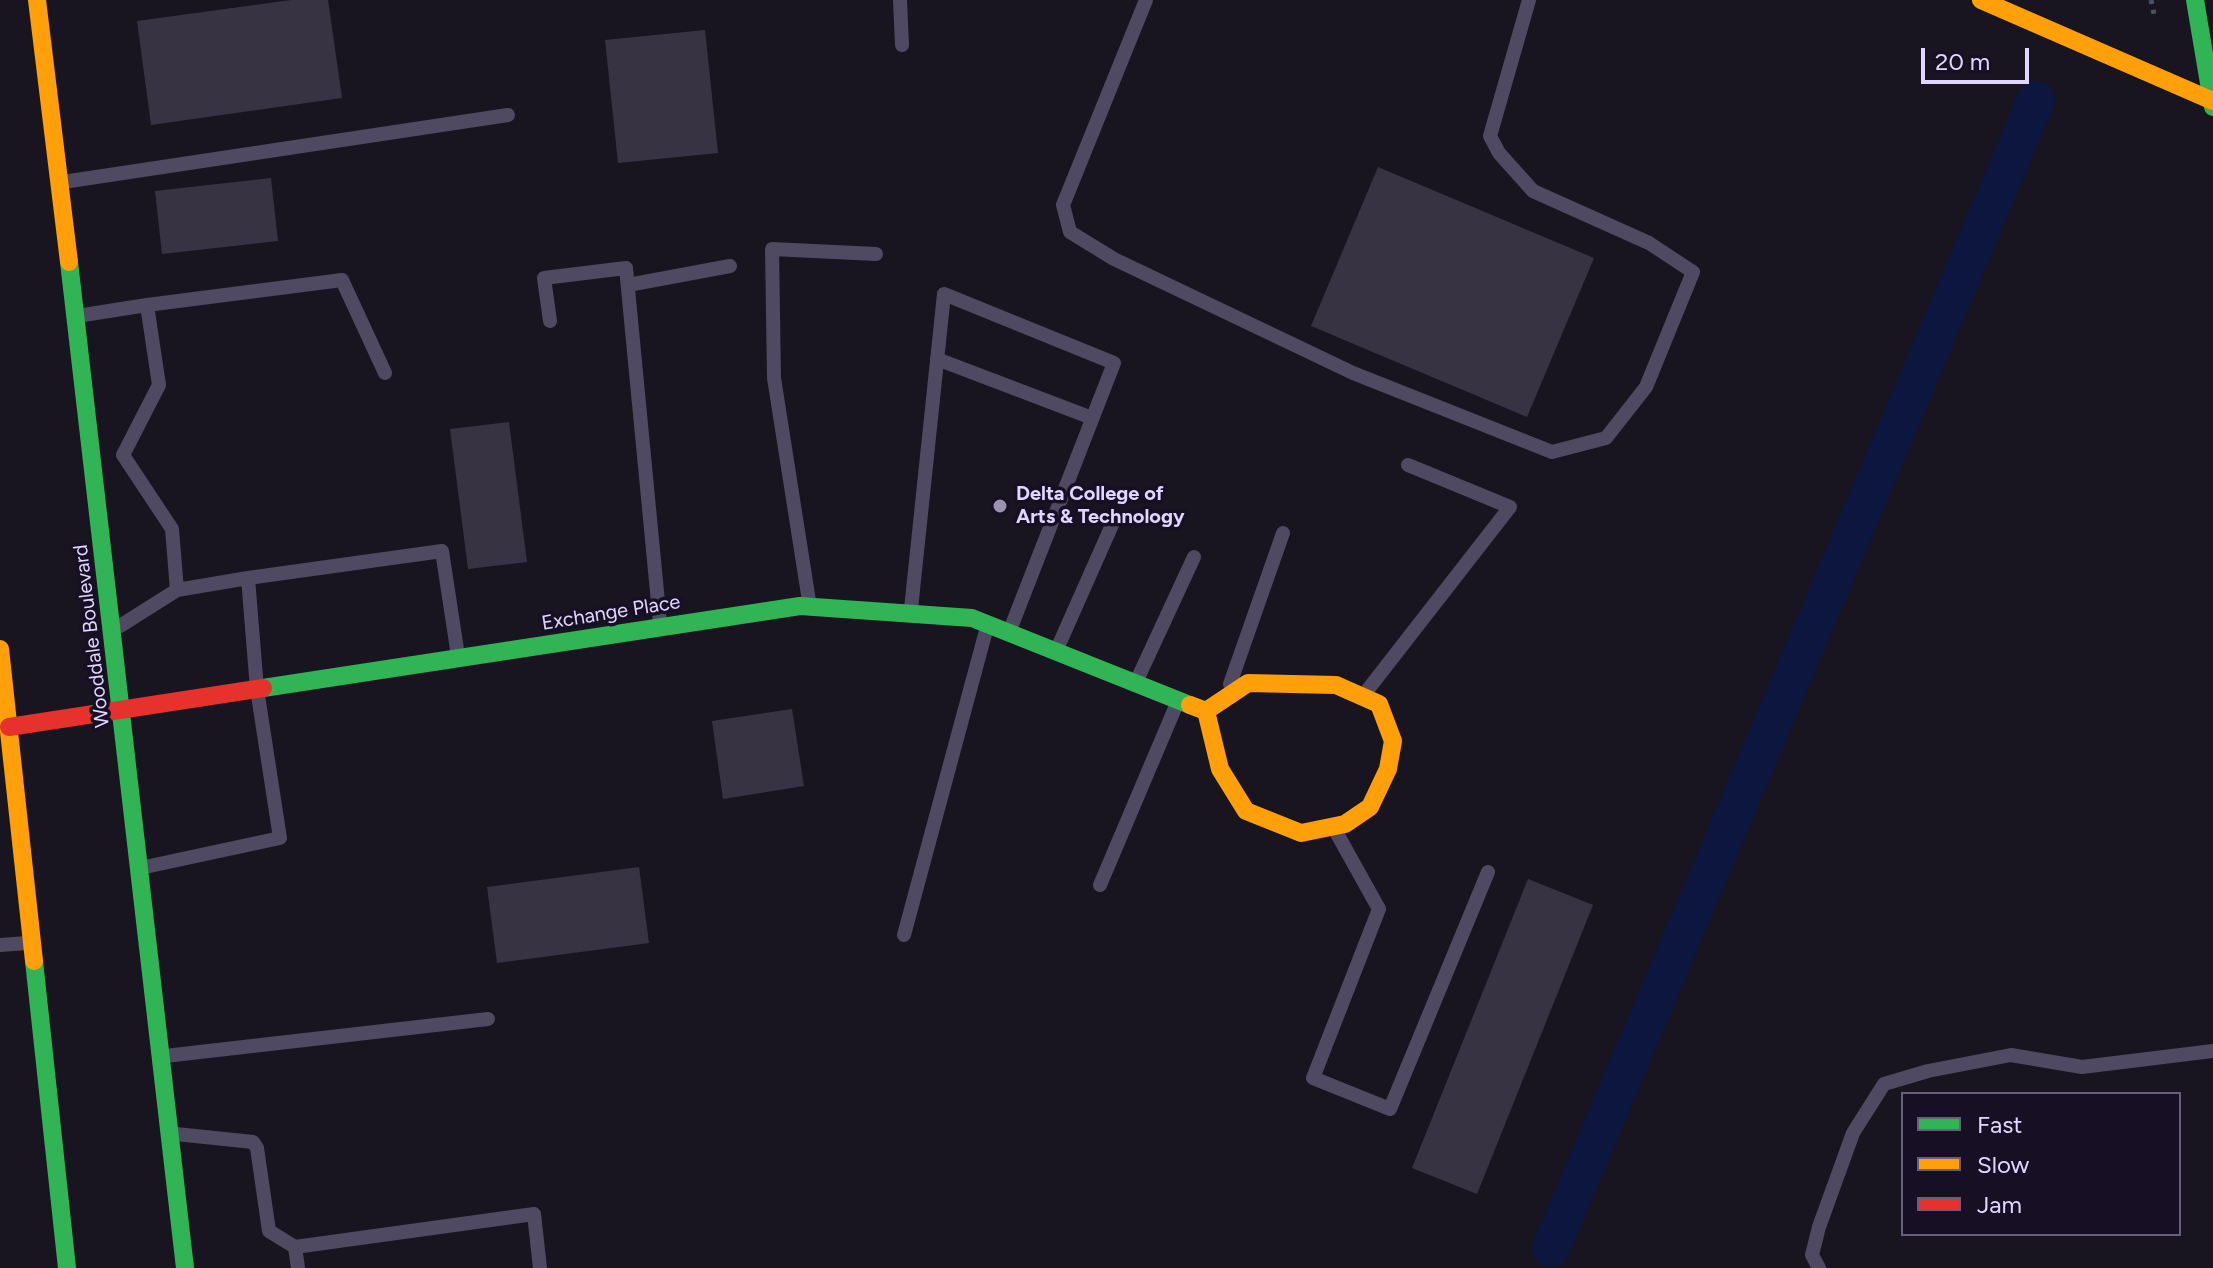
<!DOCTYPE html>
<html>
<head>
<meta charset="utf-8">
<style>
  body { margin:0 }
  #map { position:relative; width:2213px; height:1268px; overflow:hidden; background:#181520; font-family:Figtree,sans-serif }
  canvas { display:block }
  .legend { position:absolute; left:1901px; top:1092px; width:280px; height:144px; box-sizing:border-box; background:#171025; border:2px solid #685f7c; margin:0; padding:10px 14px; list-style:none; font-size:24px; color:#e1d6fe }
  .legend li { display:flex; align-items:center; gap:16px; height:40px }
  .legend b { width:40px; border:2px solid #685f7c }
  .scale { position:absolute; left:1921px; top:48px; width:108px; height:36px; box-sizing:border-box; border:4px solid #e1d6fe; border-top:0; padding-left:10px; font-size:24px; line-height:28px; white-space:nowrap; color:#e1d6fe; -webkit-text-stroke:6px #171025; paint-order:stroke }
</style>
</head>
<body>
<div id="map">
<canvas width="2213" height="1268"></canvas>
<ul class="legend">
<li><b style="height:10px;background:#30b455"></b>Fast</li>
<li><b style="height:10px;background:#ff9f0a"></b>Slow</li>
<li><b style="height:10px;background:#e5322d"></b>Jam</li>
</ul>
<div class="scale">20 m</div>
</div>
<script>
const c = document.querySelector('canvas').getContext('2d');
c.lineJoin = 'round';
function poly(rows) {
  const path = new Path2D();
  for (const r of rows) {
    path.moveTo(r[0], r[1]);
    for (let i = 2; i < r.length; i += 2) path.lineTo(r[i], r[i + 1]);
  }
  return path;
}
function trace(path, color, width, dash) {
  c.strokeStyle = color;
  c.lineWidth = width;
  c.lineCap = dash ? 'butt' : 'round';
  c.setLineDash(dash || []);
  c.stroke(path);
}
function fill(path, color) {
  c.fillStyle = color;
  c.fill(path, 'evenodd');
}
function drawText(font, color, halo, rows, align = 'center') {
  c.font = font + ' Figtree,sans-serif';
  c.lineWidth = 7;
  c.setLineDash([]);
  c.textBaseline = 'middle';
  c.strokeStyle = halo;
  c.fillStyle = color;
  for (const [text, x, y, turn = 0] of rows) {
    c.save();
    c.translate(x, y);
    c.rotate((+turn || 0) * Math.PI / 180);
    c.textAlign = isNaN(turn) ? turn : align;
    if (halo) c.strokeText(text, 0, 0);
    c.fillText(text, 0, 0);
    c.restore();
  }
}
const canal = poly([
  [1551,1248,2036,100]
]);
const building = poly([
  [291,0,328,0,342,98,151,125,137,21],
  [705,30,718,153,618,163,605,40],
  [1378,167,1594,258,1527,417,1311,326],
  [271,178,278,241,162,254,155,191],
  [509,422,527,562,468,569,450,429],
  [792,709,804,786,723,799,712,721],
  [639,867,649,943,497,963,487,887],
  [1528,879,1593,905,1477,1194,1412,1168]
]);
const path = poly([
  [2151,0,2154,14]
]);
const lane = poly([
  [900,0,902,45],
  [1146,0,1063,205,1070,232,1114,259,1353,373,1552,452,1606,438,1646,387,1693,272,1649,243,1533,191,1499,153,1490,136,1529,0],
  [63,182,508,115],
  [628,285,730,266],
  [147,305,342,280,385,373],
  [77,316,147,305,159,385,123,455,172,529,177,590],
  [550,321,544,278,626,268,660,623],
  [937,359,1092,418],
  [809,601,774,378,772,249,876,254],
  [911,609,944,294,1114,363,1010,630],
  [120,626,177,590,248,578],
  [1057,649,1112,525],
  [1137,680,1194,557],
  [1230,684,1283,533],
  [1366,692,1510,507,1408,465],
  [1335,830,1379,909,1313,1078,1390,1109,1488,872],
  [145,867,280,838,257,689,248,578,442,551,458,656],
  [1100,885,1178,701],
  [904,935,987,627],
  [0,945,27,943],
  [165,1056,488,1019],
  [176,1134,253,1142,257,1148,269,1231,295,1247],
  [298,1268,295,1247,534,1214,540,1268],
  [1819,1268,1812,1255,1819,1227,1853,1133,1884,1084,1928,1071,2011,1055,2082,1067,2213,1051]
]);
const fast = poly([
  [2195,0,2213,107],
  [69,262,185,1268],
  [263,688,800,606,972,618,1190,705],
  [34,961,67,1268]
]);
const slow = poly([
  [37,0,69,262],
  [1981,0,2213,101],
  [0,649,34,961],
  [1190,705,1206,711,1248,683,1336,685,1379,704,1393,741,1388,769,1370,807,1345,824,1301,833,1246,811,1220,769,1206,711]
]);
const jam = poly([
  [9,727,263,688]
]);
const markers = [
  [1000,506,8,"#9b92b0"]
];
const poiNames = [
  ["Delta College of",1016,494],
  ["Arts & Technology",1016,517]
];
const streetNames = [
  ["Exchange Place",611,613,-9],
  ["Wooddale Boulevard",92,636,-97]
];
trace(canal, '#0d163f', 38);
fill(building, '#383342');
trace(path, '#4b5261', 5, [4, 6]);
trace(lane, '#4f4a61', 14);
trace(fast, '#30b455', 18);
trace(slow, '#ff9f0a', 18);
trace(jam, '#e5322d', 18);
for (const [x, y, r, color] of markers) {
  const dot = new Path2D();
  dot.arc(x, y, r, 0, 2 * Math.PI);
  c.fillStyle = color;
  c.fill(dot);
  trace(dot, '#171025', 3);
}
drawText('bold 20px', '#e1d6fe', '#171025', poiNames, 'left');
drawText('20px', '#e1d6fe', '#171025', streetNames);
</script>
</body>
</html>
